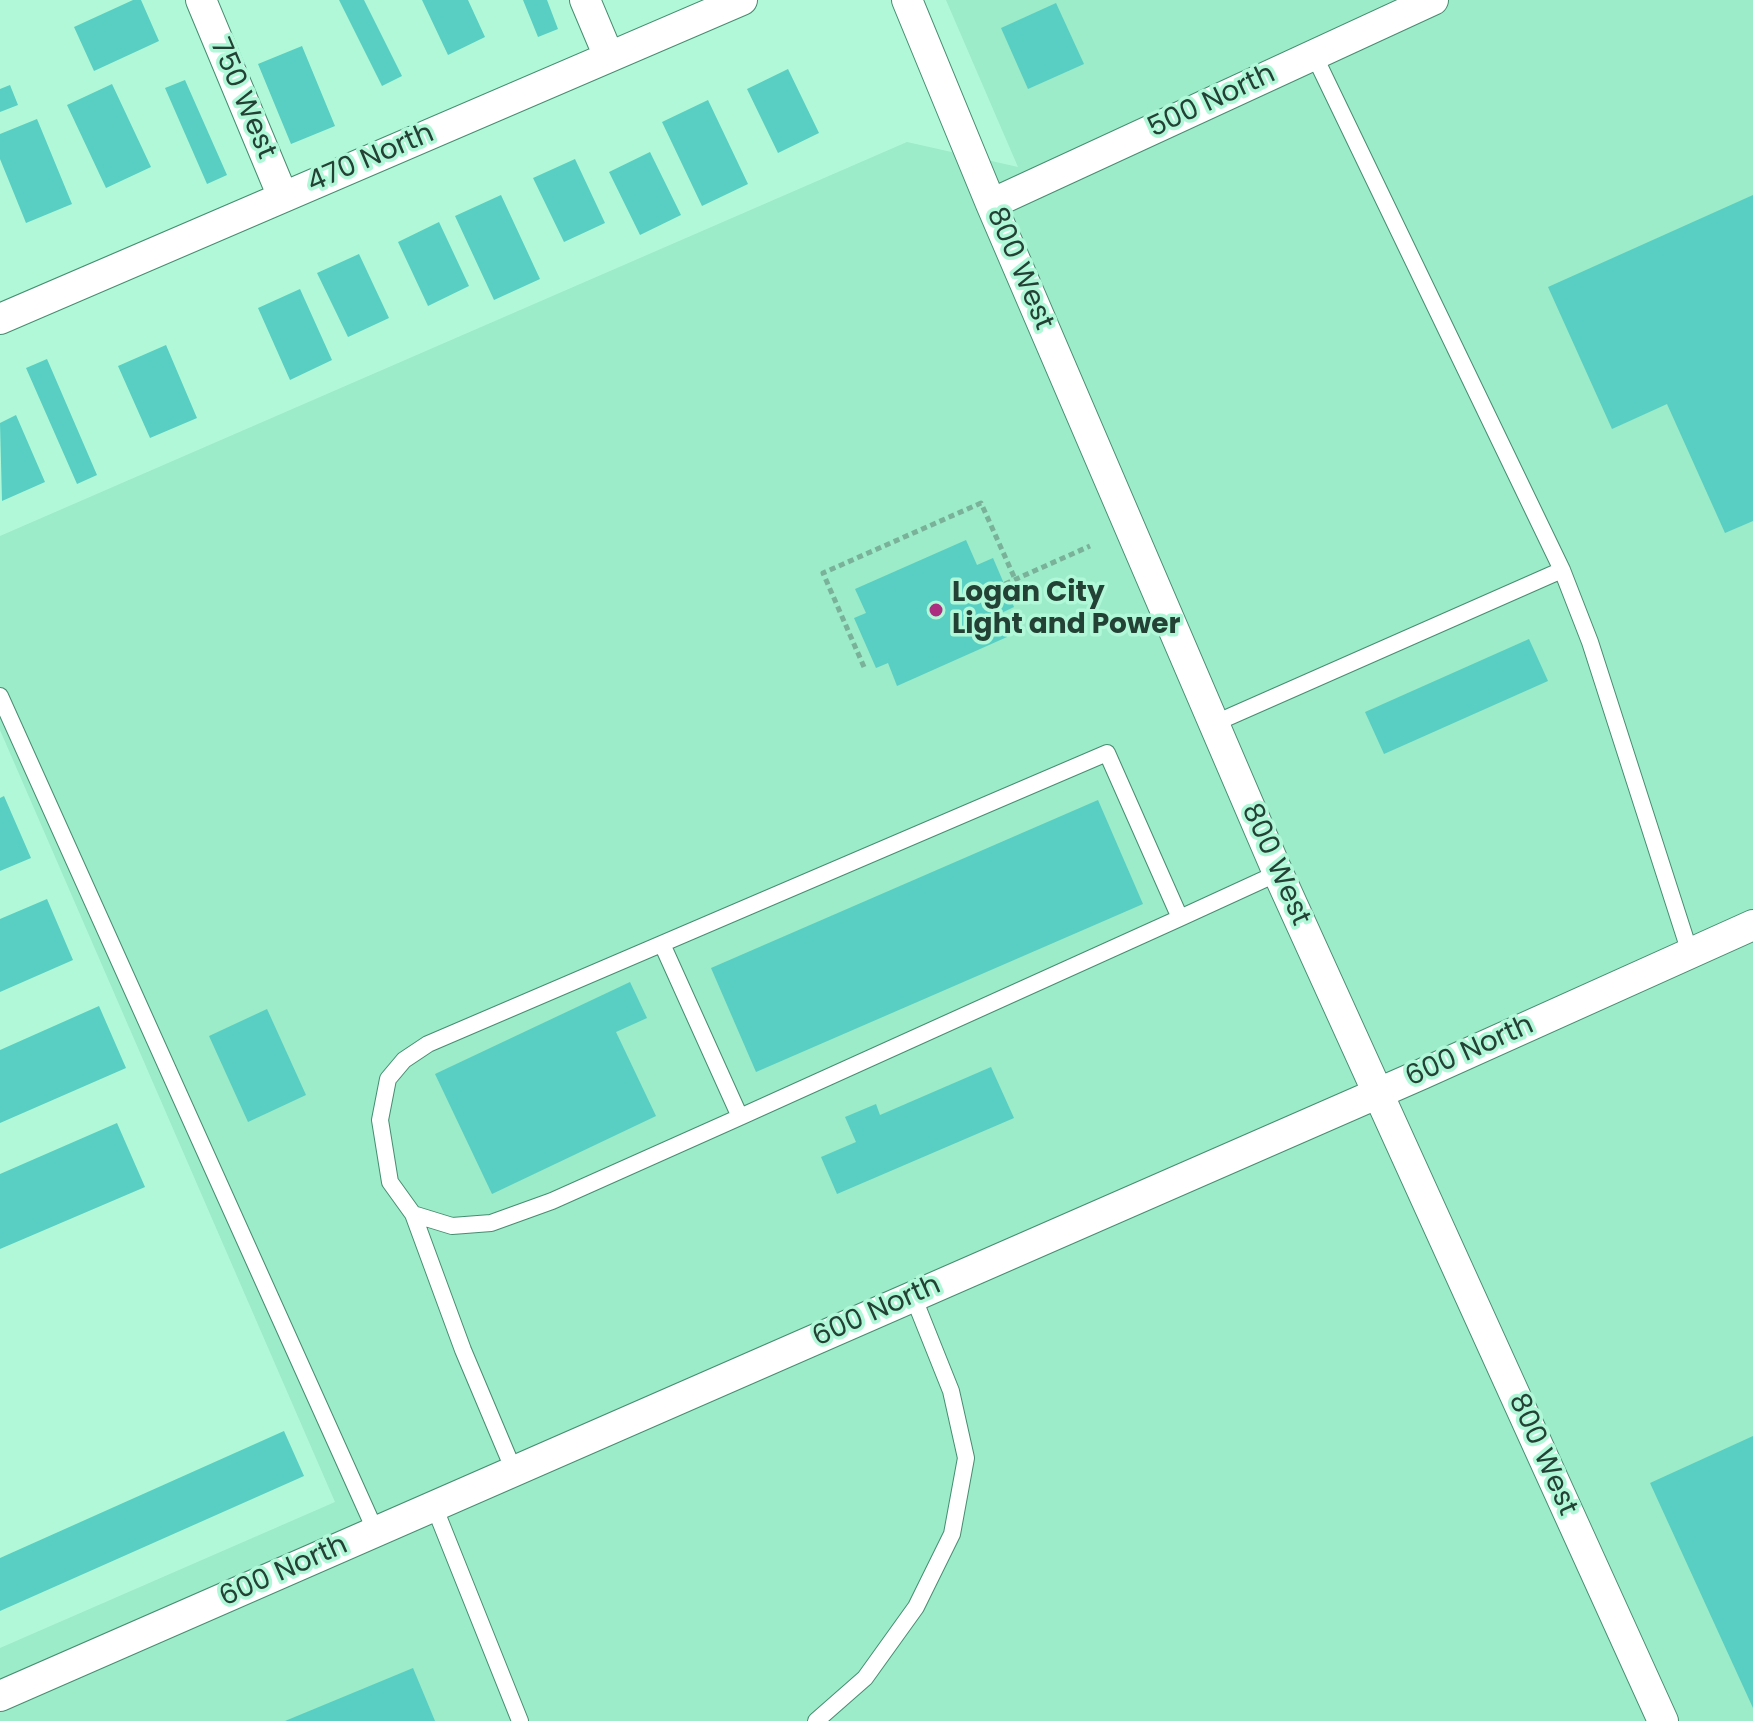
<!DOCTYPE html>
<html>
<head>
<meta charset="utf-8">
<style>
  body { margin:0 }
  canvas { display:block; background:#b0f8d8 }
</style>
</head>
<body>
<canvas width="1753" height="1721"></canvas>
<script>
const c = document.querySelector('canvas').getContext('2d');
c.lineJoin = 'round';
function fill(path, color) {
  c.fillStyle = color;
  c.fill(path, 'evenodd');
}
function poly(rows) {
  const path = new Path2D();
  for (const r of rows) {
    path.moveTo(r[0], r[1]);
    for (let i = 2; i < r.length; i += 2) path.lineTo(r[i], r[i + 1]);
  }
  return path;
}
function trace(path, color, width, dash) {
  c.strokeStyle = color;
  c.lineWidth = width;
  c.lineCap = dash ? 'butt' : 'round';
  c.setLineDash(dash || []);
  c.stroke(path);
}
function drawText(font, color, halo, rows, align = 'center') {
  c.font = font + ' Poppins,sans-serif';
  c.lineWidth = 7;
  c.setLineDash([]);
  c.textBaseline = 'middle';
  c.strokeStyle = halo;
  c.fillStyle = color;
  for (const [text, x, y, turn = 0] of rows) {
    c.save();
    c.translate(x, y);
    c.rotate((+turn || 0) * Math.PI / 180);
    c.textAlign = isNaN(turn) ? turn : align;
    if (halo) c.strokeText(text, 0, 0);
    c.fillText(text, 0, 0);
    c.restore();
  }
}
const built = poly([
  [946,0,1753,0,1753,1721,0,1721,0,1648,335,1502,0,730,0,536,907,142,1018,167]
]);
const building = poly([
  [133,0,141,0,159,41,94,71,74,27],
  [339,0,364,0,402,76,382,86],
  [422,0,468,0,485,37,448,55],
  [523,0,547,0,558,29,538,37],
  [1056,3,1084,64,1028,89,1001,28],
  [302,46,335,126,291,144,258,64],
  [788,69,819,133,778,153,747,89],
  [185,80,227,175,207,184,165,88],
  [112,84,151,167,106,188,67,105],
  [10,85,18,105,0,112,0,89],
  [708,100,748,184,702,206,662,122],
  [37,119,72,204,26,223,0,159,0,134],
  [650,152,681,215,640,235,609,172],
  [575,159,605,223,564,242,533,178],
  [501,195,540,279,494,300,455,216],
  [1753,195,1753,521,1725,533,1667,404,1612,429,1548,287],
  [439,222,469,286,428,306,398,242],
  [359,254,389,318,348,337,317,273],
  [300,289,332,360,290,380,258,308],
  [166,345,197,418,150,438,118,366],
  [47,359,97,475,77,484,26,368],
  [16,415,45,482,2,501,0,423],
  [966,540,977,565,993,558,1014,607,997,615,1007,637,897,686,888,663,876,668,854,618,866,613,855,589],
  [1529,639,1548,681,1384,754,1365,712],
  [4,796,31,858,0,871,0,798],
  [1098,800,1143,904,756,1072,711,968],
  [47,899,73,960,0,992,0,919],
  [630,982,647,1018,616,1032,656,1116,492,1194,435,1074],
  [99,1006,126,1068,0,1123,0,1050],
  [267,1009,306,1095,248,1122,209,1036],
  [991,1067,1014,1118,837,1194,821,1157,856,1142,845,1117,876,1104,880,1115],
  [117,1123,145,1187,0,1249,0,1174],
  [284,1431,304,1476,0,1611,0,1558],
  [1753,1436,1753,1708,1650,1483],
  [413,1668,435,1721,285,1721]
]);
const path = poly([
  [1005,584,1090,546],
  [864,667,823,573,981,503,1015,579]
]);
const service = poly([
  [1314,55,1562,570,1590,642,1690,953],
  [0,696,376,1532],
  [1213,724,1562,570],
  [1180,918,1107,753,428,1044,404,1060,388,1079,380,1120,390,1182,413,1214,452,1226,491,1223,552,1201,740,1117,1180,918,1278,873],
  [662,944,740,1117],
  [413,1214,463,1350,514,1471],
  [434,1506,520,1721],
  [816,1721,865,1678,916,1607,952,1534,966,1458,951,1391,913,1296]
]);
const minor = poly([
  [201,0,283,197],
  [585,0,609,57],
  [907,0,991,204,1278,873,1663,1721],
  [991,204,1433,0],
  [0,319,742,0],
  [0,1696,1422,1074,1753,925]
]);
const markers = [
  [936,610,8,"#ab2e80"]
];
const streetNames = [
  ["750 West",242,99,67],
  ["500 North",1212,102,-25],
  ["470 North",371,159,-23],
  ["800 West",1019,269,67],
  ["800 West",1275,865,66],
  ["600 North",1470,1052,-24],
  ["600 North",877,1312,-24],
  ["800 West",1542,1455,66],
  ["600 North",284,1572,-24]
];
const poiNames = [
  ["Logan City",952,594],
  ["Light and Power",952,626]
];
fill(built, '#9cebc9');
fill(building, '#58cfc2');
trace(service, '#468d70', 18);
trace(minor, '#468d70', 32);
trace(path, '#7ab199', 5, [6, 4]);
trace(service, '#fff', 16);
trace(minor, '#fff', 30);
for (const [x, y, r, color] of markers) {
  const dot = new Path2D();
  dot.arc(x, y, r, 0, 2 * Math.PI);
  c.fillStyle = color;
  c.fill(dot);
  trace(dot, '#b0f8d8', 3);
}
drawText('28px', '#244135', '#b0f8d8', streetNames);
drawText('bold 28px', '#244135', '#b0f8d8', poiNames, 'left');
</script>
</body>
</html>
